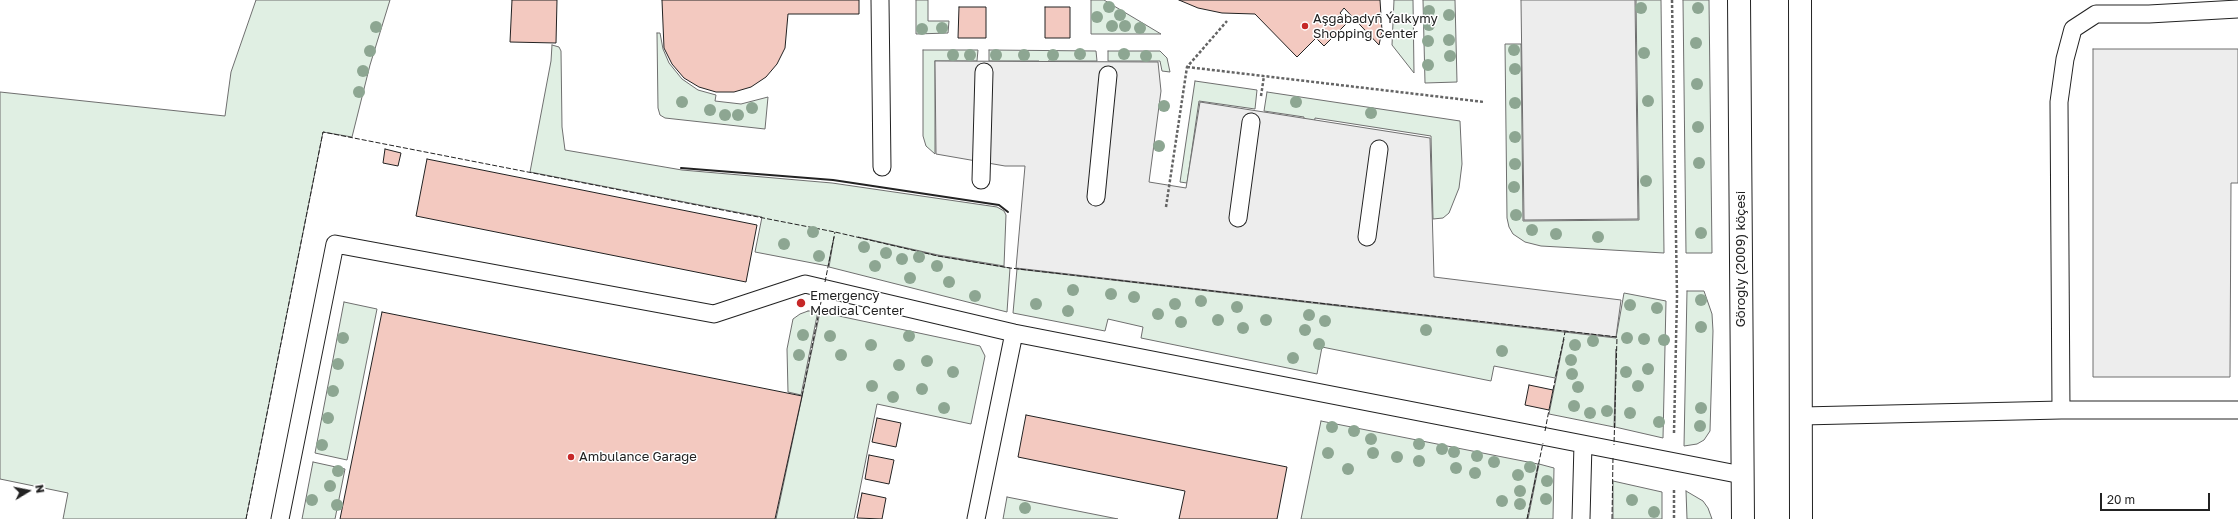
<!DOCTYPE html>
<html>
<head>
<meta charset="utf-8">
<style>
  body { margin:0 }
  #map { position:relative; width:2238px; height:519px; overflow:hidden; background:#fff; font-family:"Golos Text",sans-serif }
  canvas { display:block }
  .north { position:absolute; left:8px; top:471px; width:40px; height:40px; -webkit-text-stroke:3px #fff; paint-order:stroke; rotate:80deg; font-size:11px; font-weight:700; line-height:16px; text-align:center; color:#222 }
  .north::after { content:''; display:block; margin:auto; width:14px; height:18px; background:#222; clip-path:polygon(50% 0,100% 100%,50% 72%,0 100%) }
  .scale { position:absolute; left:2100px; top:493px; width:110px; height:18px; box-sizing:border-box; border:2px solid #222; border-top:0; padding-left:5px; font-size:12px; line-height:14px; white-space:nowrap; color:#222; -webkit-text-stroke:3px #fff; paint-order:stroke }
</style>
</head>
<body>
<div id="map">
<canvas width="2238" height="519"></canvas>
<div class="north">N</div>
<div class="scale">20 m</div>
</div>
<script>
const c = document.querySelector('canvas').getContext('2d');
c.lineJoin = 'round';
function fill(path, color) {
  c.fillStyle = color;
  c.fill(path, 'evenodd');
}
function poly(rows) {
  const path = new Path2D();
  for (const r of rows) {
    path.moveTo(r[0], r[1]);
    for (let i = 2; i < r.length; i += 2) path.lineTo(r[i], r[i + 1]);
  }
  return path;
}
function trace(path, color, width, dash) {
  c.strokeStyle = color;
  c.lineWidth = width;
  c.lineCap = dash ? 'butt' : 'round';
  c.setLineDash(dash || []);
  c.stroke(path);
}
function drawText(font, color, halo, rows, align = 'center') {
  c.font = font + ' "Golos Text",sans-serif';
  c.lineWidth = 3;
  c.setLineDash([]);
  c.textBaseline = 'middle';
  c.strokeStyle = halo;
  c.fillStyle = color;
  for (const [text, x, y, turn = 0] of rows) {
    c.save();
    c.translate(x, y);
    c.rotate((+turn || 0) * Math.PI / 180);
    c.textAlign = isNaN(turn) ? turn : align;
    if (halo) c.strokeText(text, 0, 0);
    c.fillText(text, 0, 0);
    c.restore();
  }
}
const green = poly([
  [256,0,390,0,370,65,352,137,323,132,246,519,63,519,68,493,0,479,0,92,225,116,231,72,256,0],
  [916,0,928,0,928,21,949,21,948,33,916,34,916,0],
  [1091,0,1104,0,1161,34,1091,34,1091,0],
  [1394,0,1413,0,1414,73,1392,45,1394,0],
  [1423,0,1455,0,1457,82,1425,83,1423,0],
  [1636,0,1661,0,1664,253,1541,246,1525,242,1513,234,1509,227,1507,218,1505,44,1521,44,1523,221,1639,220,1636,0],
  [1683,0,1709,0,1712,253,1686,253,1683,0],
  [657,33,660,33,663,49,669,63,682,79,698,90,716,95,715,101,741,104,768,97,765,129,665,118,660,115,658,108,657,33],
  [552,45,559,47,561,51,562,127,565,150,682,170,832,183,997,207,1004,211,1006,215,1004,266,938,255,858,237,938,256,1010,268,1007,312,829,267,834,237,828,266,755,252,762,217,530,172,551,61,552,45],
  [923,50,978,50,977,61,935,61,935,154,926,146,923,136,923,50],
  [989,50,1096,51,1097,61,1048,61,1048,156,1039,156,1039,61,989,61,989,50],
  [1108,51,1160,51,1167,58,1170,72,1162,71,1160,61,1108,61,1108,51],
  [1195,81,1257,90,1255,109,1199,101,1187,183,1180,182,1195,81],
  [1267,92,1460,121,1462,164,1459,188,1449,213,1443,218,1433,219,1431,136,1315,118,1302,205,1292,204,1304,117,1264,111,1267,92],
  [1017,269,1616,338,1624,293,1666,301,1663,438,1615,427,1616,349,1614,427,1549,414,1564,339,1555,378,1494,366,1491,381,1322,347,1317,374,1141,338,1143,327,1108,319,1105,331,1013,313,1017,269],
  [1687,291,1704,291,1712,314,1713,331,1710,431,1704,440,1697,444,1684,446,1687,291],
  [344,302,377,309,347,460,315,453,344,302],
  [808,311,818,311,801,395,788,392,787,349,793,319,800,314,808,311],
  [820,312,980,346,985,356,971,424,877,404,854,519,776,519,820,312],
  [1321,421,1538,464,1527,519,1301,519,1321,421],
  [313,462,345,469,335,519,302,519,313,462],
  [1539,464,1554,468,1553,519,1528,519,1539,464],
  [1613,481,1662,492,1662,519,1613,519,1613,481],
  [1686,491,1703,501,1708,508,1712,519,1687,519,1686,491],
  [1007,497,1118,519,1003,519,1007,497]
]);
const parking = poly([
  [1521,0,1635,0,1638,219,1524,220,1521,0],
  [2093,49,2238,49,2238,183,2231,183,2230,377,2093,377,2093,49],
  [935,61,1158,62,1161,91,1149,182,1186,188,1200,102,1430,138,1434,277,1621,300,1616,337,1016,268,1025,166,1005,166,936,154,935,61]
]);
const building = poly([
  [512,0,557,0,556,43,510,42,512,0],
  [662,0,859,0,859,14,788,14,785,48,777,64,766,77,751,87,734,92,716,92,699,87,684,78,672,64,664,48,662,0],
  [1179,0,1380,0,1382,31,1379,45,1344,8,1340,13,1348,22,1324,46,1316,38,1297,57,1255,14,1222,13,1198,8,1179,0],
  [959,7,986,7,986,38,958,38,959,7],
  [1045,7,1070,7,1070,38,1045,38,1045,7],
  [385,149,401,153,398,166,383,163,385,149],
  [427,159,757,225,746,282,416,216,427,159],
  [382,312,802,396,775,519,340,519,382,312],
  [1529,385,1553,390,1549,410,1525,405,1529,385],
  [1026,415,1287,467,1277,519,1179,519,1185,491,1018,457,1026,415],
  [877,418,901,423,896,447,872,442,877,418],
  [869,455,894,460,889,484,865,479,869,455],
  [862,493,886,498,882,519,857,518,862,493]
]);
const path = poly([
  [1672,0,1677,296,1674,433],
  [1187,67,1484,102],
  [1261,96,1264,76],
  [1166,207,1187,67,1227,21],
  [1674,490,1674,519]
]);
const lane = poly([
  [880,0,882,167],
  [981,180,984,72],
  [1096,197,1108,75],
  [1238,218,1251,122],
  [1367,237,1379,149],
  [2061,410,2059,102,2065,59,2073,29,2096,14,2149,14,2238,9],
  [1802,416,2061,410,2238,410],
  [280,519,335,244,714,314,805,284,1014,333,1742,475],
  [976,519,1014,333],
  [1581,519,1583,444]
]);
const secondary = poly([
  [1739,0,1743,519],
  [1800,0,1801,519]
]);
const fence = poly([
  [825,282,835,232],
  [1553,390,1565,332],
  [802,396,823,292],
  [1545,431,1549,410],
  [246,519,323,132,835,232,938,256,1010,268,1617,337,1614,445],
  [1527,519,1543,443],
  [1612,519,1613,457]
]);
const wall = poly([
  [681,168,833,180,999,205,1008,212]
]);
const trees = [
  [1109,7],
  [1641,8],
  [1698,8],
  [1429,11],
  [1120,15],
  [1449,15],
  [1097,17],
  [1429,25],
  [1112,26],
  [1125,26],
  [376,27],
  [942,28],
  [1140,28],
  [922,29],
  [1449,40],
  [1428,41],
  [1696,43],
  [1514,50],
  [370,51],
  [1644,53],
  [1080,54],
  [1124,54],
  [953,55],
  [970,55],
  [996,55],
  [1024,55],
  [1053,55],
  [1146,56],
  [1450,56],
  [1428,65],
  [1515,69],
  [363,71],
  [1697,84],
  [359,92],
  [1648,101],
  [682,102],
  [1296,102],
  [1515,103],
  [1164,106],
  [752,108],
  [710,110],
  [1371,113],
  [725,115],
  [738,115],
  [1698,127],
  [1515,137],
  [1159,146],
  [1699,163],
  [1515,164],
  [1646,181],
  [1514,187],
  [1516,215],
  [1532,230],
  [813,232],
  [1701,233],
  [1556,234],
  [1598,237],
  [784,244],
  [864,247],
  [886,253],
  [819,256],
  [919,257],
  [902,259],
  [875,266],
  [937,266],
  [910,278],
  [949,282],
  [1073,290],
  [1111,294],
  [975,296],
  [1134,297],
  [1701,300],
  [1201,301],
  [1036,304],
  [1175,304],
  [1630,305],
  [1237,307],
  [1657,308],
  [1068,311],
  [1158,314],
  [1309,315],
  [1218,320],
  [1266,320],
  [1325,321],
  [1181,322],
  [1701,327],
  [1243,328],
  [1305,330],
  [1426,330],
  [803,335],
  [830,336],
  [909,336],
  [343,338],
  [1627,338],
  [1644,339],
  [1664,340],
  [1593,341],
  [1319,344],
  [871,345],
  [1575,345],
  [1502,351],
  [799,355],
  [841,355],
  [1293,358],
  [1571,360],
  [927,361],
  [338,364],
  [899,365],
  [1648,369],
  [953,372],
  [1626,372],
  [1572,374],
  [872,386],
  [1638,386],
  [1578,387],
  [922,389],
  [333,391],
  [893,397],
  [1574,406],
  [944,408],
  [1701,408],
  [1607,411],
  [1590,413],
  [1630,413],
  [328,418],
  [1659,422],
  [1700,426],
  [1332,427],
  [1354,431],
  [1371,439],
  [1419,444],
  [322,445],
  [1442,449],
  [1454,452],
  [1328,453],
  [1373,453],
  [1477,456],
  [1397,457],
  [1419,461],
  [1494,462],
  [1530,467],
  [1456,468],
  [1348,469],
  [338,471],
  [1475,473],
  [1518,475],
  [1547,481],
  [330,486],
  [1520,491],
  [1546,499],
  [312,500],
  [1632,500],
  [1502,501],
  [1520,504],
  [337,505],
  [1025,508],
  [1654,512]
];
const markers = [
  [1305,26,4,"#c62828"],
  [801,303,5,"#c62828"],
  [571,457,4,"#c62828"]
];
const poiNames = [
  ["Aşgabadyñ Ýalkymy",1313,19],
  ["Shopping Center",1313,34],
  ["Emergency",810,296],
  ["Medical Center",810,311],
  ["Ambulance Garage",579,457]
];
const streetNames = [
  ["Görogly (2009) köçesi",1741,259,-90]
];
fill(green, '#e0efe3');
trace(green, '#6f6f6f', 1);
fill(parking, '#ededed');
trace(parking, '#6f6f6f', 1);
fill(building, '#f3c9c0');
trace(building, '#222', 1);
trace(lane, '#222', 19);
trace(secondary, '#222', 24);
trace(path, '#646464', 2.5, [3, 2]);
trace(lane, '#fff', 17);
trace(secondary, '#fff', 22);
trace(fence, '#222', 1, [5, 2]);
trace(wall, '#222', 2);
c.fillStyle = '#8da692';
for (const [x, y] of trees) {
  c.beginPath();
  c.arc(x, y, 6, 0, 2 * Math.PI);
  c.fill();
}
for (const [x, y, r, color] of markers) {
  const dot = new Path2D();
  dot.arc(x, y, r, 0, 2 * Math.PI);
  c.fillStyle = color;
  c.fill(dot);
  trace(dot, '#fff', 1.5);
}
drawText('13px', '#222', '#fff', poiNames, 'left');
drawText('13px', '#222', '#fff', streetNames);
</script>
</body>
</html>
